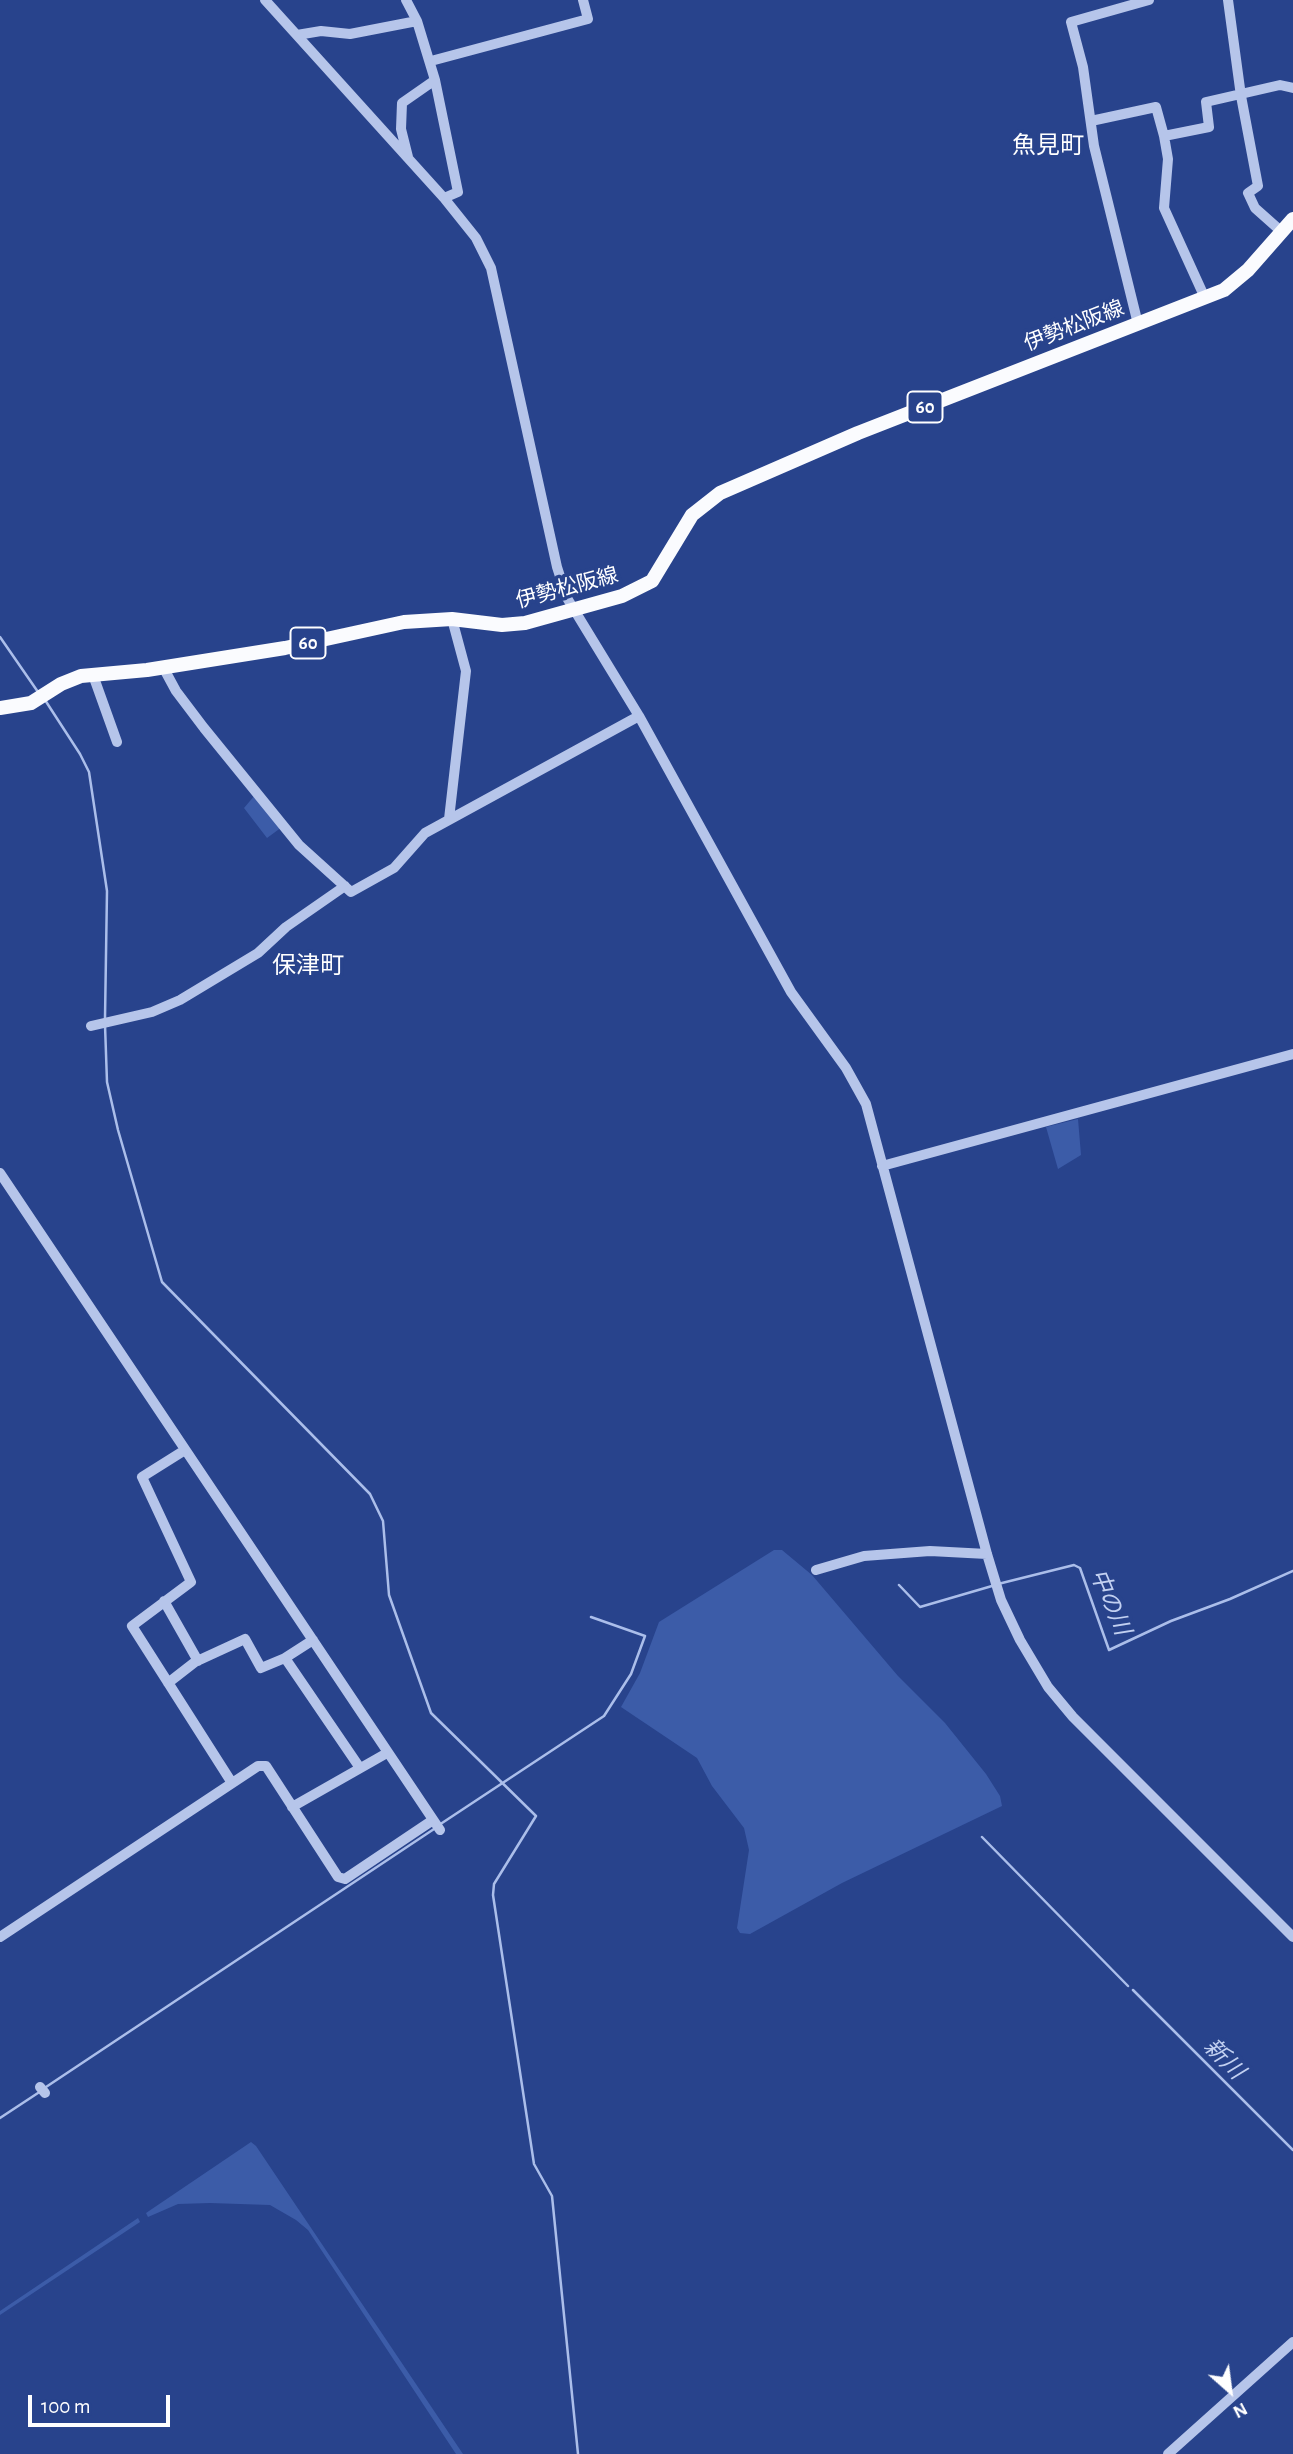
<!DOCTYPE html>
<html>
<head>
<meta charset="utf-8">
<style>
  body { margin:0 }
  #map { position:relative; width:1293px; height:2454px; overflow:hidden; background:#28438c; font-family:"Alegreya Sans",sans-serif }
  canvas { display:block }
  .north { position:absolute; left:1195px; top:2356px; width:70px; height:70px; -webkit-text-stroke:5px #28438c; paint-order:stroke; rotate:152deg; font-size:19px; font-weight:700; line-height:28px; text-align:center; color:#fff }
  .north::after { content:''; display:block; margin:auto; width:24px; height:32px; background:#fff; clip-path:polygon(50% 0,100% 100%,50% 72%,0 100%) }
  .scale { position:absolute; left:28px; top:2395px; width:142px; height:32px; box-sizing:border-box; border:4px solid #fff; border-top:0; padding-left:9px; font-size:21px; line-height:24px; white-space:nowrap; color:#fff; -webkit-text-stroke:5px #28438c; paint-order:stroke }
</style>
</head>
<body>
<div id="map">
<canvas width="1293" height="2454"></canvas>
<div class="north">N</div>
<div class="scale">100 m</div>
</div>
<script>
const c = document.querySelector('canvas').getContext('2d');
c.lineJoin = 'round';
function fill(path, color) {
  c.fillStyle = color;
  c.fill(path, 'evenodd');
}
function poly(rows) {
  const path = new Path2D();
  for (const r of rows) {
    path.moveTo(r[0], r[1]);
    for (let i = 2; i < r.length; i += 2) path.lineTo(r[i], r[i + 1]);
  }
  return path;
}
function trace(path, color, width, dash) {
  c.strokeStyle = color;
  c.lineWidth = width;
  c.lineCap = dash ? 'butt' : 'round';
  c.setLineDash(dash || []);
  c.stroke(path);
}
function drawText(font, color, halo, rows, align = 'center') {
  c.font = font + ' "Alegreya Sans","Noto Sans JP",sans-serif';
  c.lineWidth = 7;
  c.setLineDash([]);
  c.textBaseline = 'middle';
  c.strokeStyle = halo;
  c.fillStyle = color;
  for (const [text, x, y, turn = 0] of rows) {
    c.save();
    c.translate(x, y);
    c.rotate((+turn || 0) * Math.PI / 180);
    c.textAlign = isNaN(turn) ? turn : align;
    if (halo) c.strokeText(text, 0, 0);
    c.fillText(text, 0, 0);
    c.restore();
  }
}
const green = poly([
  [255,795,282,827,267,838,244,808],
  [1078,1119,1081,1155,1058,1169,1046,1127],
  [774,1550,782,1550,812,1575,898,1676,945,1723,986,1774,1000,1796,1002,1806,842,1883,750,1934,740,1933,737,1928,749,1850,744,1828,712,1786,697,1758,621,1707,640,1673,659,1622],
  [251,2142,256,2146,463,2454,456,2454,308,2230,296,2220,270,2205,210,2203,178,2204,148,2217,146,2213],
  [138,2218,140,2222,0,2315,0,2311]
]);
const stream = poly([
  [0,637,38,692],
  [45,700,80,754,89,772,107,891,105,1018],
  [105,1025,107,1082,118,1130,162,1282,370,1494,383,1521,389,1595,431,1713,536,1816,494,1884,493,1895,534,2164,552,2196,578,2454],
  [998,1584,1074,1565,1080,1568,1109,1650,1171,1621,1230,1599,1293,1571],
  [899,1585,920,1607,992,1586],
  [439,1825,604,1716,631,1674,645,1636,591,1617],
  [982,1837,1128,1986],
  [1133,1990,1293,2150],
  [46,2087,434,1829],
  [0,2118,41,2091]
]);
const minor = poly([
  [265,0,444,198,476,238,491,268,557,567,567,598,639,716,791,992,846,1068,866,1104,987,1554,1001,1600,1020,1640,1048,1687,1073,1717,1293,1937],
  [406,0,417,21,435,80,402,103,401,129,408,157],
  [1228,0,1241,96,1258,186,1248,193,1255,208,1282,232],
  [297,35,321,31,350,34,417,21],
  [431,61,588,19,583,0],
  [435,80,458,192,444,198],
  [1091,121,1156,107,1164,136],
  [1205,298,1164,208,1168,159,1164,136,1209,127,1206,102,1280,85,1293,88],
  [1138,324,1094,146,1083,67,1071,22,1149,0],
  [163,667,176,691,204,728,299,845,351,892,394,868,425,833,639,716],
  [93,675,117,742],
  [449,819,466,671,452,619],
  [91,1026,152,1012,180,1000,258,953,286,927,345,886],
  [882,1166,1293,1054],
  [0,1173,440,1830],
  [185,1450,142,1477,191,1582,132,1626,232,1783],
  [816,1570,864,1556,930,1551,987,1554],
  [164,1601,198,1661],
  [313,1640,285,1658,360,1768],
  [168,1683,195,1662,245,1639,261,1668,285,1658],
  [292,1807,387,1753],
  [0,1937,258,1766,266,1766,338,1877,345,1879,433,1820],
  [40,2087,45,2093],
  [1168,2454,1293,2342]
]);
const major = poly([
  [0,708,31,703,61,684,81,676,147,670,285,648,404,622,452,619,502,625,525,623,622,596,652,581,692,515,720,493,858,433,1224,290,1248,270,1293,219]
]);
const shields = [
  [925,407,35],
  [308,643,35]
];
const shieldNames = [
  ["60",925,407],
  ["60",308,643]
];
const streetNames = [
  ["伊勢松阪線",1074,326,-21],
  ["伊勢松阪線",567,588,-15]
];
const waterNames = [
  ["中の川",1110,1602,67],
  ["新川",1224,2059,45]
];
const quarterNames = [
  ["魚見町",1048,146],
  ["保津町",308,966]
];
fill(green, '#3c5ca8');
trace(stream, '#abbeea', 2.5);
trace(minor, '#b6c5ea', 10);
trace(major, '#fafbfe', 14);
for (const [x, y, w] of shields) {
  const box = new Path2D();
  box.roundRect(x - w / 2, y - 15.5, w, 31, 5);
  c.fillStyle = '#28438c';
  c.fill(box);
  trace(box, '#fff', 2);
}
drawText('bold 19px', '#fff', null, shieldNames);
drawText('21px', '#fff', '#28438c', streetNames);
drawText('italic 23px', '#c2d0f1', '#28438c', waterNames);
drawText('24px', '#fff', '#28438c', quarterNames);
</script>
</body>
</html>
